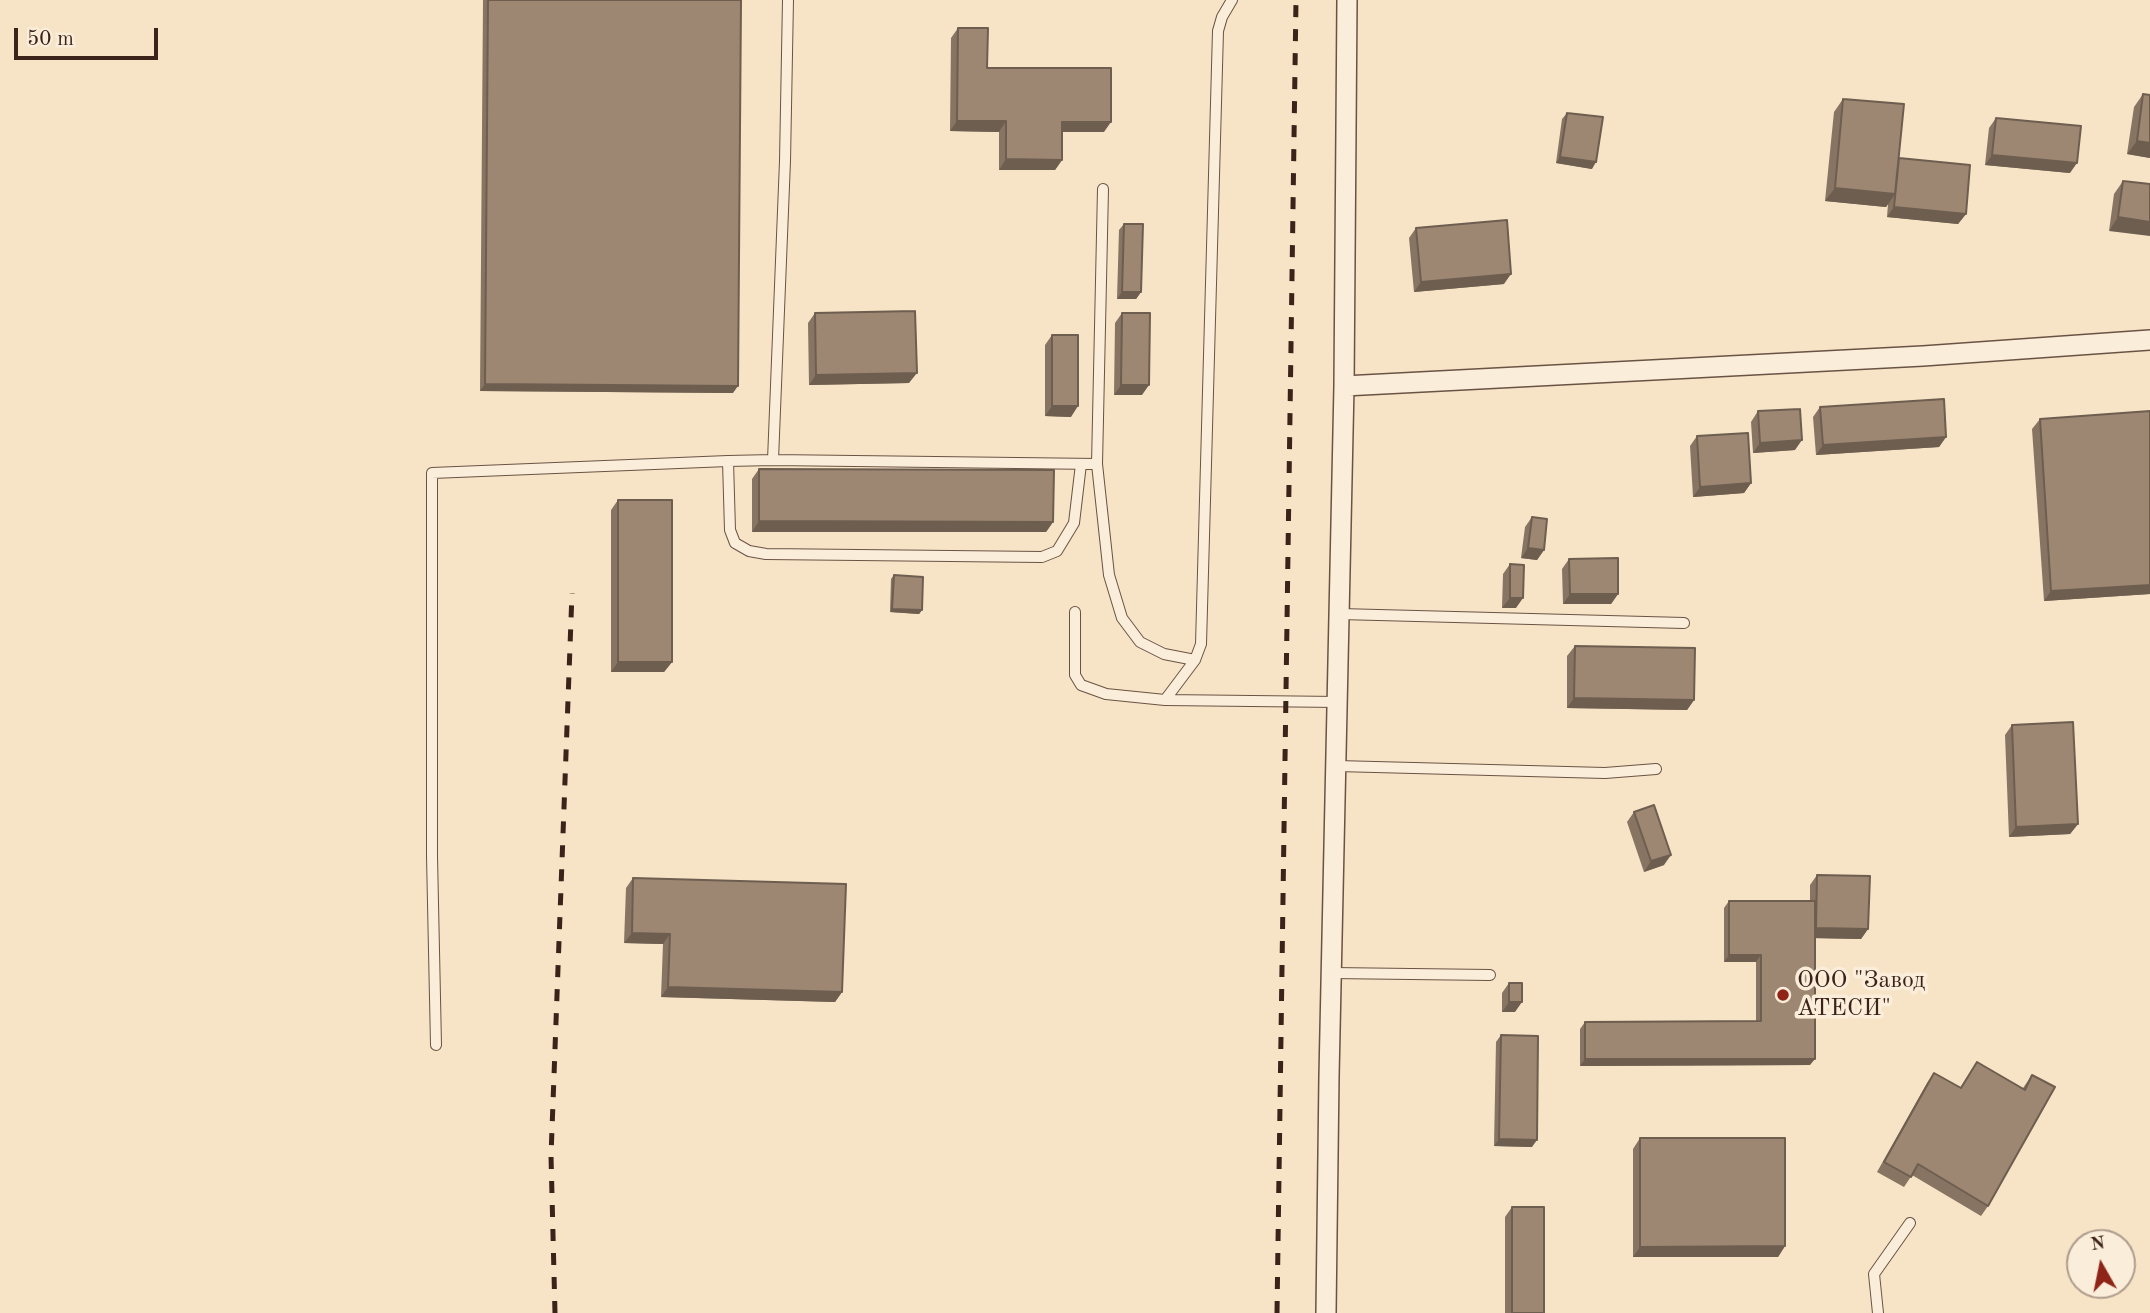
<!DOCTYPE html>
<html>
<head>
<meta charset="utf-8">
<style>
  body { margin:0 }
  #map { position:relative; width:2150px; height:1313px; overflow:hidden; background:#f7e3c5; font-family:"Old Standard TT",serif }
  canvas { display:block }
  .north { position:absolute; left:2066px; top:1229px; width:70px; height:70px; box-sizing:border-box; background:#faedd9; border:2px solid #ae9c8d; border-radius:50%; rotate:351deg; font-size:19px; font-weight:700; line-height:28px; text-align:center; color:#3b231a }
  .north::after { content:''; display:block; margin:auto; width:24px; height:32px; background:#8f2418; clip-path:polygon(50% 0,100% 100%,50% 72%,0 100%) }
  .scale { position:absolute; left:14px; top:28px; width:144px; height:32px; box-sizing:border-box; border:4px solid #3b231a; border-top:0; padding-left:9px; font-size:21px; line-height:24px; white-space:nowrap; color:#3b231a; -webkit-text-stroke:5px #faedd9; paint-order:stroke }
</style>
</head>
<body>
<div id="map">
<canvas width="2150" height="1313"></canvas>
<div class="north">N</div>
<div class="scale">50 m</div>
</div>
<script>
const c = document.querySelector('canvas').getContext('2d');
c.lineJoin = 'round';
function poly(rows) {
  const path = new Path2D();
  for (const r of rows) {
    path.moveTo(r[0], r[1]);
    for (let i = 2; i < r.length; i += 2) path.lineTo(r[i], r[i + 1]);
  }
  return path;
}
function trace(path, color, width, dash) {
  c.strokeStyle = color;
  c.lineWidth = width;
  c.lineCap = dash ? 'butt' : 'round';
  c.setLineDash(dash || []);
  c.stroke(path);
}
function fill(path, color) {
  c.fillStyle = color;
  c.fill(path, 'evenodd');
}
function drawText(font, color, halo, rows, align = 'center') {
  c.font = font + ' "Old Standard TT",serif';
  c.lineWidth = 7;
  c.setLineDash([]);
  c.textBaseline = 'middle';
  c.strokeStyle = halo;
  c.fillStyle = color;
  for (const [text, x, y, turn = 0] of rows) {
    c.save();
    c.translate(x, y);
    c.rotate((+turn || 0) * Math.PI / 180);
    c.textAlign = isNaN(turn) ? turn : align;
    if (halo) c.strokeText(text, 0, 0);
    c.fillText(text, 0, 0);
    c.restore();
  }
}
const service = poly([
  [788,0,785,161,773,460,1097,464,1103,189],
  [1232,0,1222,17,1218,31,1201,644,1195,660,1165,700,1338,702],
  [773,460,728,461,730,530,735,543,749,551,766,554,1042,557,1057,551,1074,523,1081,464],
  [1097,464,1109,575,1122,618,1140,642,1164,654,1195,660],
  [1075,612,1075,675,1081,685,1106,694,1165,700],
  [1340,614,1684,623],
  [1337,766,1605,773,1656,769],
  [1332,973,1490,975],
  [436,1045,432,856,432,473,728,461],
  [1878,1313,1874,1274,1910,1223]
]);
const minor = poly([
  [1344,386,1923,356,2150,340],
  [1326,1313,1329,1076,1344,386,1347,0]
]);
const rail = poly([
  [555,1313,551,1156,572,593],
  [1277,1313,1296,0]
]);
const wall = poly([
  [483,0,741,0,733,393,480,391],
  [958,28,987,68,1104,132,1062,132,1062,160,1055,170,999,170,999,132,950,131,951,38],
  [2143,94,2150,95,2150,158,2127,154,2134,107],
  [1843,99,1899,158,1966,214,1958,224,1887,217,1888,204,1886,207,1825,201,1834,112],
  [1567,113,1592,169,1556,163,1562,119],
  [1996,118,2070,173,1985,165,1989,128],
  [2123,181,2150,184,2109,231,2114,194],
  [1124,224,1141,292,1136,299,1117,299,1119,230],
  [1416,228,1504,284,1414,292,1409,238],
  [815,313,909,383,809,385,808,323],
  [1122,313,1142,395,1114,395,1115,323],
  [1052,335,1071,417,1045,416,1045,345],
  [1820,407,1946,437,1939,447,1816,455,1813,417],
  [1758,411,1795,450,1753,453,1751,422],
  [2040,419,2150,594,2044,601,2032,429],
  [1697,436,1751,483,1744,493,1693,497,1690,446],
  [759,469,1053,522,1046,532,752,532,752,479],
  [618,500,672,662,664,672,611,672,611,510],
  [1532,517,1544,550,1537,560,1521,558,1525,527],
  [1569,559,1618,594,1611,604,1563,604,1562,569],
  [1510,564,1516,608,1502,608,1503,574],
  [894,575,922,610,919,614,890,612,891,579],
  [1575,646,1694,700,1687,710,1567,708,1567,656],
  [2012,725,2078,824,2070,834,2009,837,2005,735],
  [1634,812,1664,865,1644,872,1627,822],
  [1817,875,1868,929,1861,939,1815,938,1810,1065,1580,1066,1580,1029,1585,1022,1756,1021,1756,962,1724,962,1724,908,1729,901,1810,901,1810,885],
  [633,878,842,992,835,1002,661,997,663,944,624,943,626,888],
  [1509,983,1515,1012,1502,1012,1502,993],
  [1501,1035,1532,1147,1494,1146,1496,1042],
  [1977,1062,2023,1088,2032,1075,1988,1206,1981,1216,1912,1175,1904,1187,1877,1172,1927,1083,1934,1073,1960,1088],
  [1640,1138,1785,1246,1778,1257,1633,1257,1633,1149],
  [1512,1207,1544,1313,1505,1313,1505,1217]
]);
const shadedWall = poly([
  [957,121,1006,121,999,132,950,131],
  [1062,122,1111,122,1104,132,1055,132],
  [2137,141,2150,143,2150,158,2127,154],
  [1992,155,2077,163,2070,173,1985,165],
  [1560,157,1596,162,1592,169,1556,163],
  [1006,159,1062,160,1055,170,999,170],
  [1835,188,1895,194,1886,207,1825,201],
  [1894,207,1966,214,1958,224,1887,217],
  [2118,217,2150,222,2150,236,2109,231],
  [1511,274,1504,284,1414,292,1421,282],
  [1122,292,1141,292,1136,299,1117,299],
  [917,373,909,383,809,385,816,375],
  [485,384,738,386,733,393,480,391],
  [1121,385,1149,385,1142,395,1114,395],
  [1052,406,1078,406,1071,417,1045,416],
  [1946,437,1939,447,1816,455,1823,445],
  [1802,440,1795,450,1753,453,1760,443],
  [1751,483,1744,493,1693,497,1700,487],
  [759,521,1053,522,1046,532,752,532],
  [1528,548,1544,550,1537,560,1521,558],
  [2150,585,2150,594,2044,601,2051,591],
  [1570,594,1618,594,1611,604,1563,604],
  [1510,598,1523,598,1516,608,1502,608],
  [892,609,922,610,919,614,890,612],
  [618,662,672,662,664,672,611,672],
  [1574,698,1694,700,1687,710,1567,708],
  [2078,824,2070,834,2009,837,2016,827],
  [1671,855,1664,865,1644,872,1651,861],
  [1816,928,1868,929,1861,939,1809,938],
  [632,933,670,934,663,944,624,943],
  [1729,955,1761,955,1756,962,1724,962],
  [668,987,842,992,835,1002,661,997],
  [1509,1002,1522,1002,1515,1012,1502,1012],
  [1585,1059,1815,1059,1810,1065,1580,1066],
  [1499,1139,1537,1140,1532,1147,1494,1146],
  [1785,1246,1778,1257,1633,1257,1640,1247]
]);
const building = poly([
  [488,0,741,0,738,386,485,384,488,0],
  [958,28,988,28,987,68,1111,68,1111,122,1062,122,1062,160,1006,159,1006,121,957,121,958,28],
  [2143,94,2150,95,2150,143,2137,141,2143,94],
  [1843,99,1904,104,1895,194,1835,188,1843,99],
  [1567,113,1603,117,1596,162,1560,157,1567,113],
  [1996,118,2081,126,2077,163,1992,155,1996,118],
  [1899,158,1970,165,1966,214,1894,207,1899,158],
  [2123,181,2150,184,2150,222,2118,217,2123,181],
  [1507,220,1511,274,1421,282,1416,228,1507,220],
  [1124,224,1143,224,1141,292,1122,292,1124,224],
  [915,311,917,373,816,375,815,313,915,311],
  [1122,313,1150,313,1149,385,1121,385,1122,313],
  [1052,335,1078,335,1078,406,1052,406,1052,335],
  [1944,399,1946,437,1823,445,1820,407,1944,399],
  [1800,409,1802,440,1760,443,1758,411,1800,409],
  [2150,411,2150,585,2051,591,2040,419,2150,411],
  [1748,433,1751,483,1700,487,1697,436,1748,433],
  [759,469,1054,470,1053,522,759,521,759,469],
  [618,500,672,500,672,662,618,662,618,500],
  [1532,517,1547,519,1544,550,1528,548,1532,517],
  [1618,558,1618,594,1570,594,1569,559,1618,558],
  [1510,564,1524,565,1523,598,1510,598,1510,564],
  [894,575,923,577,922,610,892,609,894,575],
  [1575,646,1695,648,1694,700,1574,698,1575,646],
  [2073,722,2078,824,2016,827,2012,725,2073,722],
  [1654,805,1671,855,1651,861,1634,812,1654,805],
  [1817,875,1870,876,1868,929,1816,928,1817,875],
  [633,878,846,884,842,992,668,987,670,934,632,933,633,878],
  [1729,901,1815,901,1815,1059,1585,1059,1585,1022,1761,1021,1761,955,1729,955,1729,901],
  [1509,983,1522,983,1522,1002,1509,1002,1509,983],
  [1501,1035,1538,1036,1537,1140,1499,1139,1501,1035],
  [1977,1062,2025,1090,2032,1075,2055,1087,1988,1206,1918,1164,1911,1177,1884,1162,1934,1073,1961,1088,1977,1062],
  [1640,1138,1785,1138,1785,1246,1640,1247,1640,1138],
  [1512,1207,1544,1207,1544,1313,1512,1313,1512,1207]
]);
const markers = [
  [1783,995,7,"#8f2418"]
];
const poiNames = [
  ["ООО \"Завод",1797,981],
  ["АТЕСИ\"",1797,1009]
];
trace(service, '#6a5345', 12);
trace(minor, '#6a5345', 22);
trace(service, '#faedd9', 10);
trace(minor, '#faedd9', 19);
trace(rail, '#3b231a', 5, [12, 12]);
fill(wall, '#877463');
fill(shadedWall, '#6e5e50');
fill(building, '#9d8773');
trace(building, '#6e5e50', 2);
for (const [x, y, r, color] of markers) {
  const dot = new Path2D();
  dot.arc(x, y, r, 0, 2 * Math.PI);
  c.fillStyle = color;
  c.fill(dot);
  trace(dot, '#faedd9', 2.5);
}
drawText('24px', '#3b231a', '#faedd9', poiNames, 'left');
</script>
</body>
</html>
